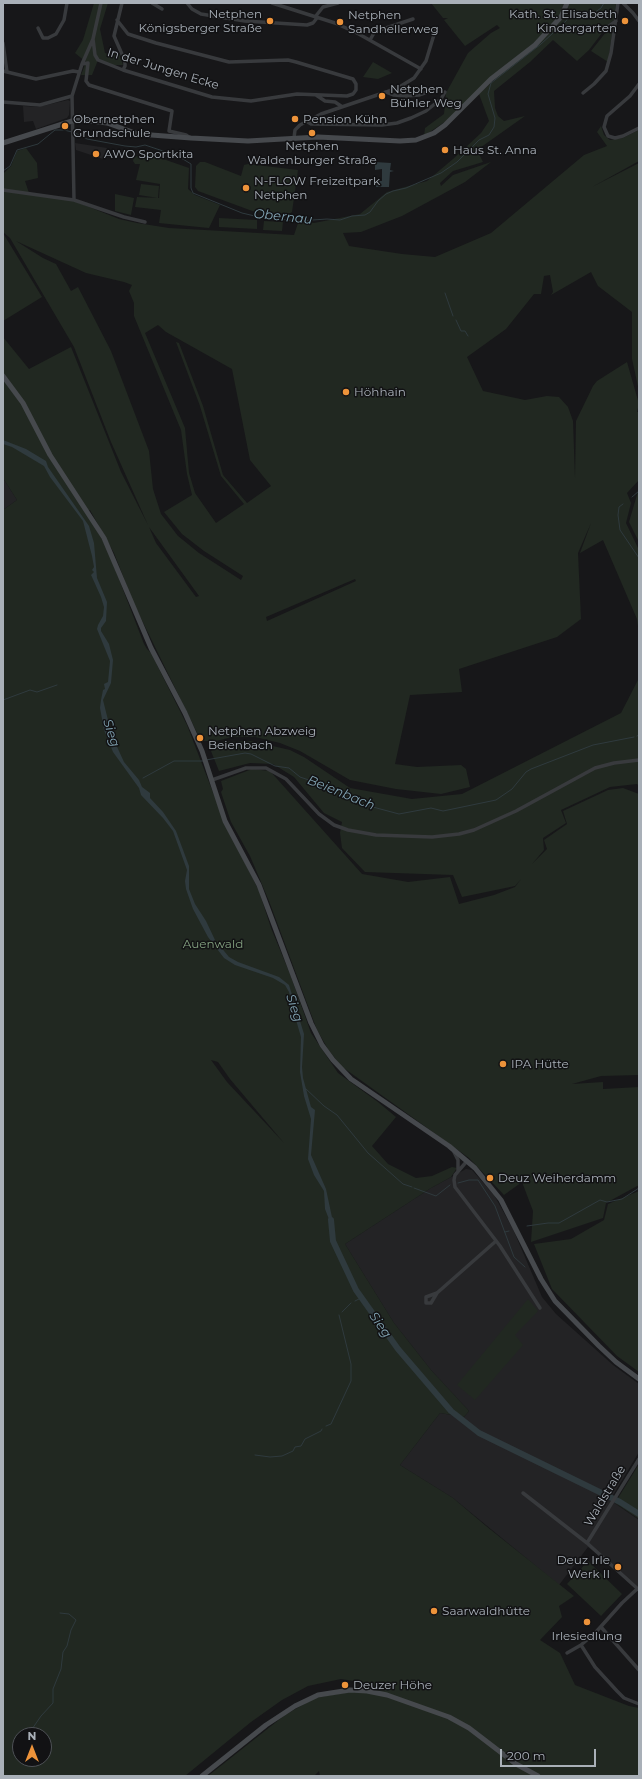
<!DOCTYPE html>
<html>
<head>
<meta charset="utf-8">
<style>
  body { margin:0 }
  #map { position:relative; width:642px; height:1779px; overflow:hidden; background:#171719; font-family:Montserrat,sans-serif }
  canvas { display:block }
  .frame { position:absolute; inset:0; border:4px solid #a9b0b8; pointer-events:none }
  .north { position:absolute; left:12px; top:1727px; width:40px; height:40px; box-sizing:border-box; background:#121214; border:1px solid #4e5156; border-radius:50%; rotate:0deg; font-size:11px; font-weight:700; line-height:16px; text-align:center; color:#a9b0b8 }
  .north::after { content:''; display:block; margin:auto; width:14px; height:18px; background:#ed933a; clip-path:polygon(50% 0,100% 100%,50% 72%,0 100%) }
  .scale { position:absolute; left:500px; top:1749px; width:96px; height:18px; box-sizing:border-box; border:2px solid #a9b0b8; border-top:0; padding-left:5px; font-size:12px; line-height:14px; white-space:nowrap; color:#a9b0b8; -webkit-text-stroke:3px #121214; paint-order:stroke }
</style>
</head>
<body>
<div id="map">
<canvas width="642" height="1779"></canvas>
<div class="frame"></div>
<div class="north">N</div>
<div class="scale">200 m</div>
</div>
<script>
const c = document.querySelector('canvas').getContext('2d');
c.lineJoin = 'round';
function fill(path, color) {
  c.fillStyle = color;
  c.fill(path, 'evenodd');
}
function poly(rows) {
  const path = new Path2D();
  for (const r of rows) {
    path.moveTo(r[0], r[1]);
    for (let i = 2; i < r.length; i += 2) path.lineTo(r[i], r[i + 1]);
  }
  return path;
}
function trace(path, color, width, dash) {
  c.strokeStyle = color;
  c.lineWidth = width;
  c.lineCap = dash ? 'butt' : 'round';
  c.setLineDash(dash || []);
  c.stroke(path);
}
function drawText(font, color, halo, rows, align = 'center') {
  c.font = font + ' Montserrat,sans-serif';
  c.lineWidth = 3;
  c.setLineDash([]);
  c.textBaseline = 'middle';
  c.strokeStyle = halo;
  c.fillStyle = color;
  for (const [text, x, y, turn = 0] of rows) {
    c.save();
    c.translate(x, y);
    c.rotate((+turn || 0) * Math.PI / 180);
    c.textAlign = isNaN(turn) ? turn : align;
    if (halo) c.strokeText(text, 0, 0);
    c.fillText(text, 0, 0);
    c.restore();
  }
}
const built = poly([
  [68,100,70,101,69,115,67,118,36,129,33,121,24,122,23,106,38,107],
  [75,143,107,148,103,159,76,150],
  [3,478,17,500,3,510],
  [466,1169,472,1170,494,1195,513,1229,542,1297,556,1314,613,1365,639,1384,639,1452,610,1500,639,1520,639,1588,588,1547,559,1585,453,1498,400,1465,440,1413,464,1417,469,1411,431,1370,394,1323,345,1244,431,1188]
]);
const green = poly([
  [94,3,108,3,100,29,105,53,112,55,119,53,123,65,112,65,98,60,92,75,81,75,86,62,75,53,83,40],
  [431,3,564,3,560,15,534,45,490,78,449,119,424,136,425,128,444,114,446,93,468,53,491,33,500,28,497,25,465,46,444,20,448,18,443,18],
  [569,3,616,3,615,19,608,25,589,50,577,61,553,40,530,62,494,91,495,108,498,116,504,121,525,116,477,150,483,162,453,171,440,183,441,186,453,175,491,162,465,182,402,216,361,232,343,233,349,246,402,254,435,257,491,233,584,155,607,146,597,132,601,126,604,135,610,140,623,138,639,130,639,161,592,187,639,163,639,391,632,359,632,312,598,286,591,272,551,295,553,292,550,275,544,276,541,294,534,294,506,329,467,357,483,391,525,400,547,396,559,397,568,407,573,421,575,478,576,421,593,386,597,381,627,362,639,404,637,412,639,412,639,480,627,493,631,503,626,523,639,550,639,634,637,619,603,540,580,553,591,523,578,553,581,619,557,637,459,669,462,692,410,695,395,764,417,767,461,765,466,769,470,787,441,794,396,789,350,780,300,751,280,743,255,737,232,737,216,741,201,741,134,604,114,553,90,510,86,512,107,548,144,644,147,649,151,653,187,725,224,821,259,891,271,928,290,974,311,1033,338,1073,378,1102,396,1117,372,1146,388,1164,416,1178,432,1176,452,1167,457,1168,451,1177,431,1188,345,1244,394,1323,431,1370,469,1411,464,1417,440,1413,400,1465,453,1498,486,1526,574,1596,559,1606,562,1617,540,1640,560,1653,575,1685,629,1706,639,1708,639,1776,320,1776,319,1771,314,1776,208,1776,285,1715,315,1698,366,1689,360,1682,341,1679,308,1686,282,1700,251,1722,185,1776,3,1776,3,510,17,500,3,478,3,337,29,369,71,347,121,472,148,525,111,442,74,347,10,238,3,232,3,174,11,166,17,151,26,148,37,163,38,178,25,181,29,193,72,200,119,219,137,223,169,228,294,235,299,220,314,223,360,214,387,192,427,181,453,159,481,133,489,121,479,94,563,17],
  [16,241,86,273,124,282,132,285,129,291,134,303,134,316,181,430,187,474,192,495,164,512,182,534,204,551,243,576,241,580,199,553,178,536,161,514,153,489,149,451,111,351,78,287,71,291,56,264,43,258],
  [158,325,166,332,232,369,250,460,271,486,247,503,223,475,203,406,179,343,176,342,200,406,221,476,244,504,216,523,195,493,189,473,185,428,145,333],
  [149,527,199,596,196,597,156,543],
  [355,579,356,581,267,621,266,617],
  [211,1060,218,1062,230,1079,284,1143,227,1082],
  [20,1735,44,1735,44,1759,20,1759],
  [610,27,613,27,608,62,591,51],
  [373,62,392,73,378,79,363,77],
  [143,152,189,168,188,189,195,195,220,205,209,228,159,223,161,210,135,207,137,197,159,198,160,184,136,180,140,164,135,164,133,161,134,157,137,156,142,158],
  [200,162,205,162,241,176,244,165,248,164,298,170,292,212,289,214,255,212,198,191,195,187,196,166],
  [141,184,159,186,158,198,139,195],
  [115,194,134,198,131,215,115,211],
  [219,218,257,220,257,229,219,227],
  [264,221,283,222,282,231,263,230],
  [3,233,42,297,3,321],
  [639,488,639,542,629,522],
  [639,678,639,786,637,784,610,787,561,810,566,823,543,838,544,850,532,864,547,849,544,840,567,824,563,811,608,790,623,788,639,794,639,1075,601,1076,572,1084,603,1082,603,1089,639,1087,639,1185,606,1203,603,1218,531,1242,533,1211,522,1182,504,1195,469,1158,341,1066,328,1049,317,1030,269,901,250,856,231,822,221,792,223,789,221,781,252,769,270,771,362,874,408,882,450,877,459,904,494,895,515,887,521,879,515,886,462,897,453,875,365,872,342,848,340,833,342,822,324,813,294,777,273,764,250,763,219,771,211,751,220,742,251,741,290,750,304,757,350,788,412,799,462,794,621,713],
  [639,1191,639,1372,617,1356,552,1289,534,1244,571,1239,604,1220,608,1204],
  [528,1299,538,1311,515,1335,523,1345,475,1400,457,1385],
  [639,1464,639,1519,615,1503],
  [588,1561,622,1594,601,1616,567,1584]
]);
const water = poly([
  [375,162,391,163,390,170,394,171,390,172,389,187,376,187,376,181,382,181,382,169,375,170],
  [3,440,26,449,46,461,48,467,89,526,94,543,97,578,107,602,106,621,101,628,101,631,109,644,113,660,111,683,103,700,110,728,113,738,124,762,139,780,142,787,150,793,150,798,163,812,176,831,189,866,189,889,195,904,206,921,215,940,229,957,238,962,279,977,289,985,304,1034,302,1067,303,1078,311,1107,315,1110,311,1155,326,1189,333,1222,332,1227,325,1209,324,1191,314,1175,308,1159,311,1119,304,1096,300,1072,301,1037,296,1020,289,992,285,985,273,978,235,965,224,958,208,937,193,909,186,889,185,881,187,870,173,831,163,818,141,795,139,788,113,752,104,730,100,708,101,700,103,690,105,689,104,684,108,682,110,661,97,629,98,625,103,616,104,607,101,597,92,577,91,575,94,572,92,570,94,567,92,556,83,521,50,477,44,466,12,447,3,444]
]);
const stream = poly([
  [75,133,87,139,125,146,136,147,145,145,178,156,191,164,191,188,193,193,242,213,259,217,298,221,327,219,340,220,352,216,365,215,370,212,378,201,386,194,393,191,406,188,441,173,457,162,479,140,489,135,494,127,495,118,488,94,491,83,541,44,566,21,572,12,594,13,601,8,604,3],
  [3,171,10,166,17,150,38,144,55,130,64,130,72,132],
  [445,293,453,316],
  [456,320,461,331,465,331,468,336],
  [632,497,639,491],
  [623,504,619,507,618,515,620,530,639,558],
  [3,700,30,690,37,692,57,685],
  [637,736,639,735],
  [206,760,245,753,251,754,275,766,289,768,300,777,344,792,358,803,399,814,431,808,443,811,496,800,512,789,526,772,531,769,593,745,634,737],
  [143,778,174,761,203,761],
  [305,1088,324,1106,337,1115,368,1153,403,1184,412,1187],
  [458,1183,469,1180,478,1180,495,1206,514,1257,525,1267],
  [414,1188,436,1196,450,1185],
  [527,1226,548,1223,559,1223,600,1200,607,1202,622,1199,639,1188],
  [505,1232,509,1231],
  [355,1301,361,1298],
  [342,1312,351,1303],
  [326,1426,331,1424,351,1381,351,1364,339,1315],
  [255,1455,270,1457,282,1456,293,1451,295,1447,301,1446,305,1439,321,1431,322,1429],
  [28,1735,41,1716,53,1703,53,1689,61,1669,63,1652,67,1646,71,1630,76,1620,69,1614,60,1613]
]);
const river = poly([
  [331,1220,333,1241,356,1290,398,1349,451,1411,479,1433,620,1502,639,1514]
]);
const street = poly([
  [122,3,114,36,125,61,125,66,123,70],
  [152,3,162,9],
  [187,3,192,9,201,14,245,21,307,25,313,23,317,18],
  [272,3,335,23,357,33,421,69],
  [623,3,633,13,639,21],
  [315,17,323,7,338,3],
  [609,26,616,21],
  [38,28,43,38,48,38,56,34,64,20,67,3],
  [93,39,95,55,98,60,123,70,212,97,251,101,297,94,347,96,353,94,356,90,356,84,353,79,296,62,288,60,229,62,156,43,128,34,117,20],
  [370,40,374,33,380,30,413,19],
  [3,43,7,72],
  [82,64,88,63,86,81,89,85,172,111,169,131,186,135,190,138],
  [3,71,36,79,73,71,79,72],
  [639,84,630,96,607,116,604,127,608,136,615,138,623,136,639,128],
  [386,92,394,95,406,96,419,95,430,91],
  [583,93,594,84,606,71,611,53,618,3],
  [316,95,325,101,335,102,341,106],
  [3,102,40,105,72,96],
  [306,121,311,124,382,125,397,123,411,118,426,111,441,99,445,92],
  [294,138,295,130,300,125,321,114,386,92,401,86,414,78,426,61,436,28],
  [3,190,74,200,124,217,145,222],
  [74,200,72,96,82,64,93,39,101,3],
  [212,780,246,768,266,768,286,779,319,814,334,825,348,830,376,835,432,837,459,834,474,830,516,811,595,768,614,763,639,760],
  [454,1152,458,1160,458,1171],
  [467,1161,455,1175,454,1180,455,1187,500,1246,540,1308],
  [437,1293,431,1303,426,1303,426,1297,437,1293,496,1241],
  [639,1459,587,1543,639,1590],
  [523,1493,587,1543],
  [601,1627,639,1670],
  [581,1645,595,1667,617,1691,624,1698,639,1704],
  [567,1653,581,1645,596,1632,622,1603,637,1589]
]);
const secondary = poly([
  [3,143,72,121,84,120,107,123,138,134,191,138,248,141,318,137,400,141,416,140,434,133,445,125,491,79,535,45,561,17,567,3],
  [3,376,23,403,50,455,104,538,151,648,185,713,202,751,225,821,259,885,311,1023,322,1045,333,1060,351,1079,449,1146,475,1168,501,1200,541,1279,555,1301,599,1346,616,1362,639,1379],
  [202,1776,266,1725,295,1706,318,1695,350,1690,367,1691,387,1695,449,1717,469,1728,516,1764,538,1776]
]);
const markers = [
  [270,21,4,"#ed933a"],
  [625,21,4,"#ed933a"],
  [340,22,4,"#ed933a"],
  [382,96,4,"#ed933a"],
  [295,119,4,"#ed933a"],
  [65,126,4,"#ed933a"],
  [312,133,4,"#ed933a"],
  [445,150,4,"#ed933a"],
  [96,154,4,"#ed933a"],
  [246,188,4,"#ed933a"],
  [346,392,4,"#ed933a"],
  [200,738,4,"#ed933a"],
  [503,1064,4,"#ed933a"],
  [490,1178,4,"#ed933a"],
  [618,1567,4,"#ed933a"],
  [434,1611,4,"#ed933a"],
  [587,1622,4,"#ed933a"],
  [345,1685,4,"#ed933a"]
];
const poiNames = [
  ["Netphen",262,14,"right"],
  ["Königsberger Straße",262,28,"right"],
  ["Kath. St. Elisabeth",617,14,"right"],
  ["Kindergarten",617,28,"right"],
  ["Netphen",348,15],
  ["Sandhellerweg",348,29],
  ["Netphen",390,89],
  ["Bühler Weg",390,103],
  ["Obernetphen",73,119],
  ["Grundschule",73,133],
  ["Pension Kühn",303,119],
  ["Netphen",312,146,"center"],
  ["Waldenburger Straße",312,160,"center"],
  ["Haus St. Anna",453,150],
  ["AWO Sportkita",104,154],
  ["N-FLOW Freizeitpark",254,181],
  ["Netphen",254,195],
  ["Höhhain",354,392],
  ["Netphen Abzweig",208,731],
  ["Beienbach",208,745],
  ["IPA Hütte",511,1064],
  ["Deuz Weiherdamm",498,1178],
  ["Deuz Irle",610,1560,"right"],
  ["Werk II",610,1574,"right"],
  ["Saarwaldhütte",442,1611],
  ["Irlesiedlung",587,1636,"center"],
  ["Deuzer Höhe",353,1685]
];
const streetNames = [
  ["In der Jungen Ecke",163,69,17],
  ["Waldstraße",605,1496,-59]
];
const parkNames = [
  ["Auenwald",213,944]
];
const waterNames = [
  ["Obernau",283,217,6],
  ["Sieg",111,733,72],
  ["Beienbach",341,793,22],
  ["Sieg",294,1008,72],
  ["Sieg",380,1325,55]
];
fill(built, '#232325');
fill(green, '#212821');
fill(water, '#2f3a3e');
trace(stream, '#2f3a3e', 1);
trace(river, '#2f3a3e', 6);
trace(street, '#383a3d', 3.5);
trace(secondary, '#46494d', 5);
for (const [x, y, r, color] of markers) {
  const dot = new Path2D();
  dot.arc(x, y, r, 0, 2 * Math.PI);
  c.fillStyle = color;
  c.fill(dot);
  trace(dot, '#121214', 1.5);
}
drawText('12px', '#a9b0b8', '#121214', poiNames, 'left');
drawText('12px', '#a9b0b8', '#121214', streetNames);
drawText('12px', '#84a281', '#121214', parkNames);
drawText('italic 13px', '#81a3b2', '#121214', waterNames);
</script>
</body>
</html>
